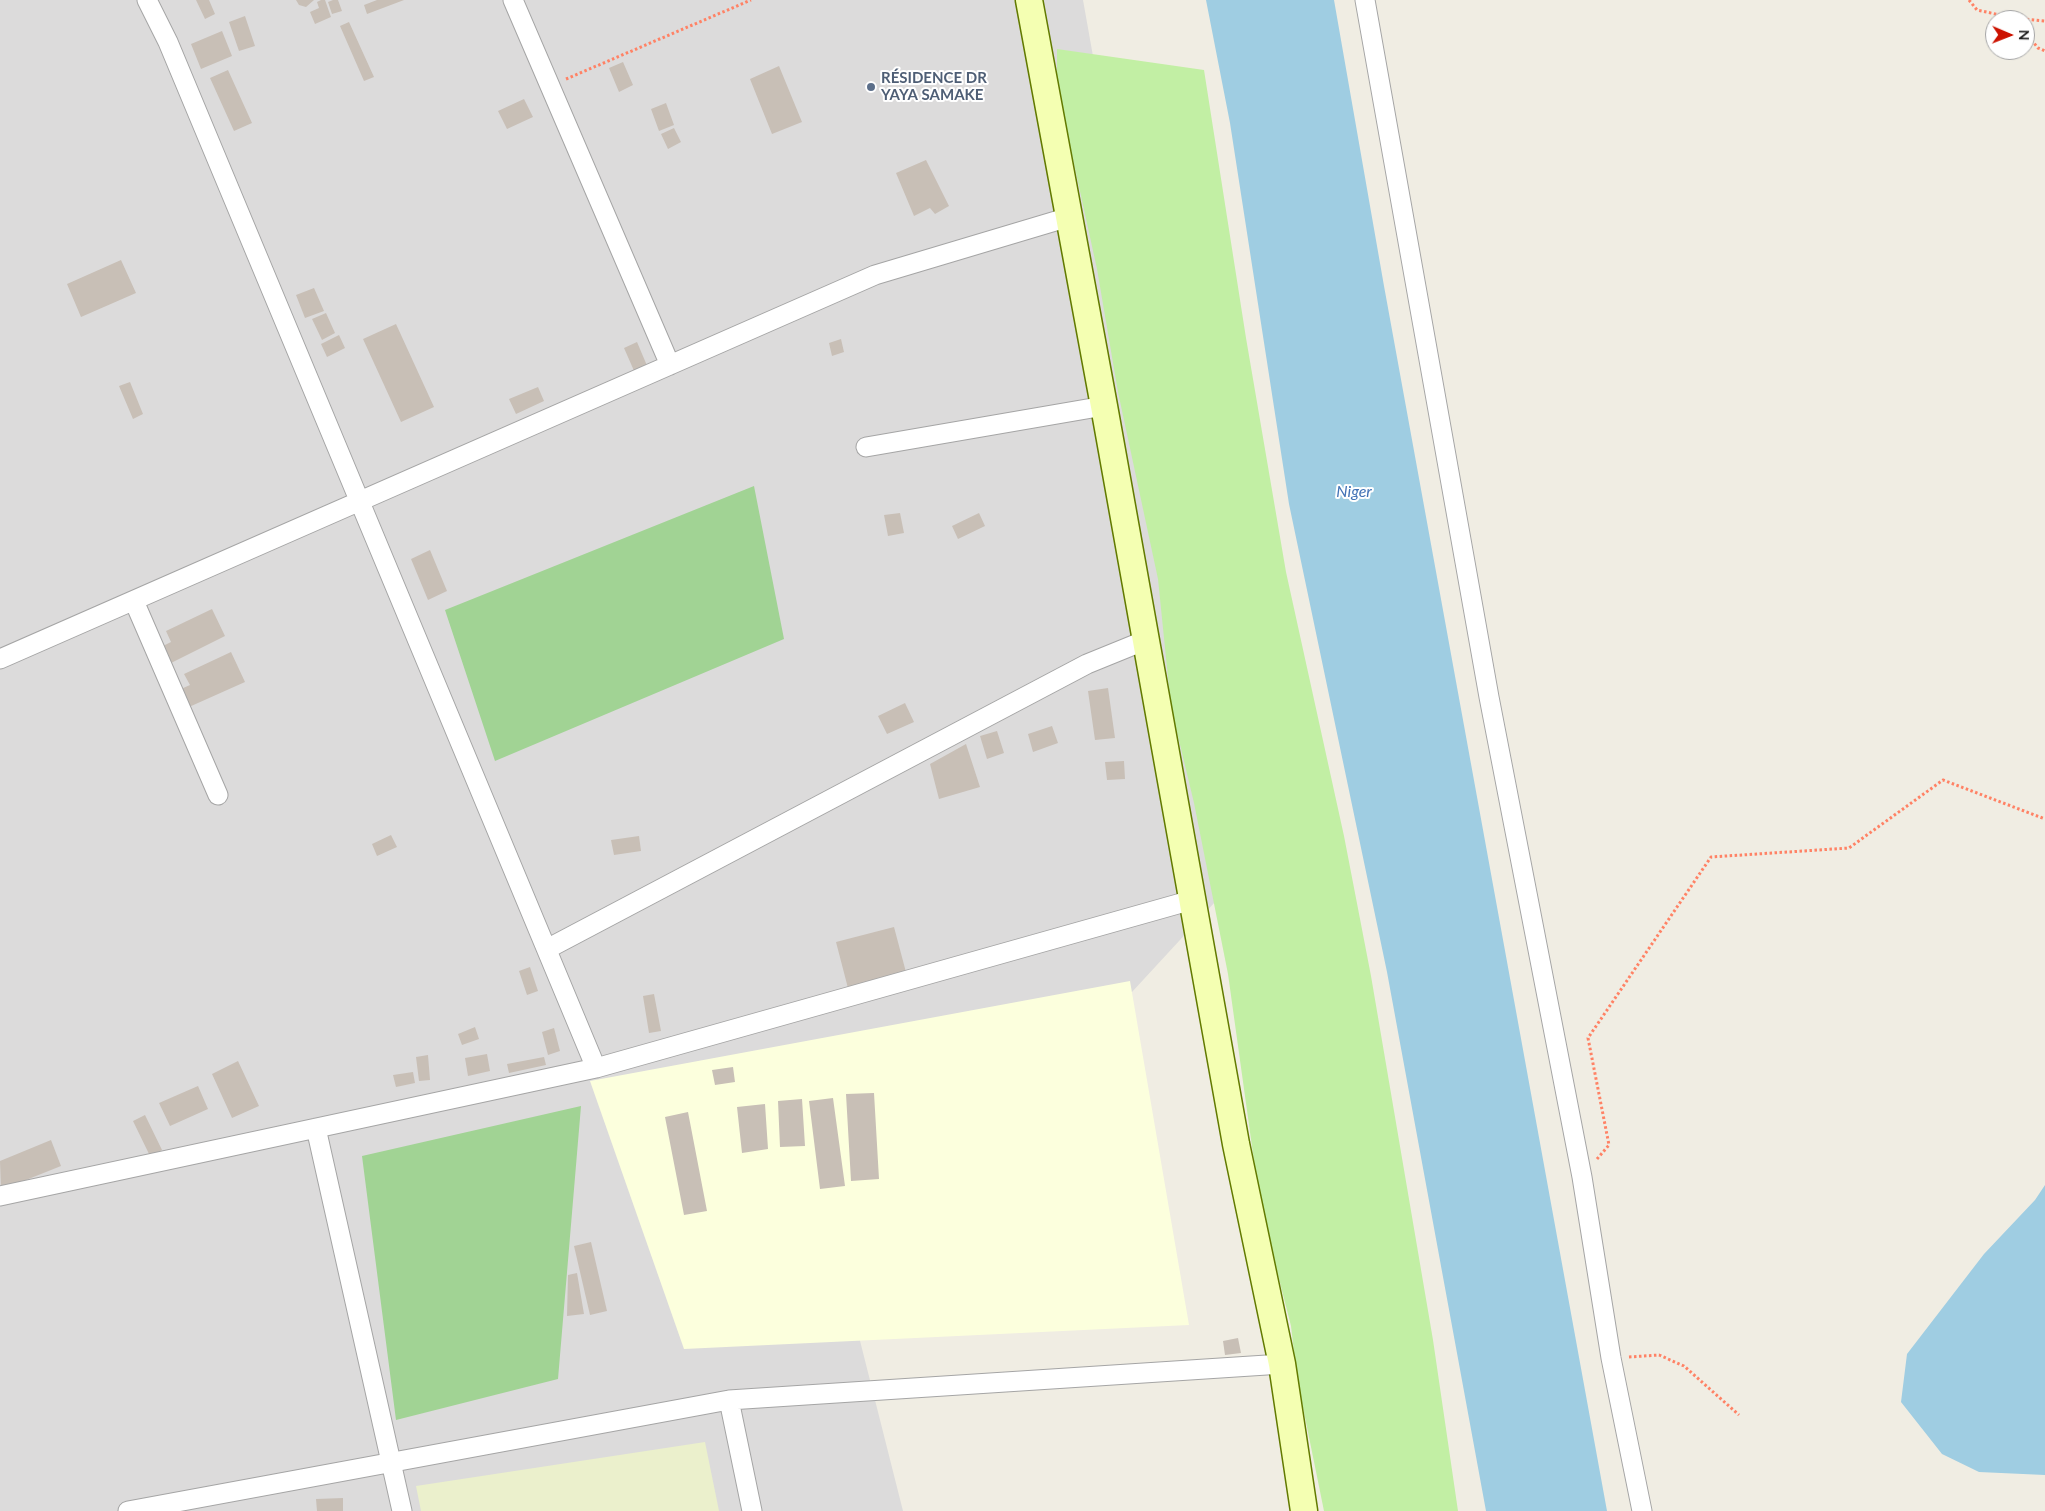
<!DOCTYPE html>
<html>
<head>
<meta charset="utf-8">
<style>
  body { margin:0 }
  #map { position:relative; width:2045px; height:1511px; overflow:hidden; background:#f0ede3; font-family:Lato,sans-serif }
  canvas { display:block }
  .north { position:absolute; left:1985px; top:10px; width:50px; height:50px; box-sizing:border-box; background:#fff; border:1px solid #a5a5a5; border-radius:50%; rotate:91deg; font-size:14px; font-weight:700; line-height:20px; text-align:center; color:#1e1e1e }
  .north::after { content:''; display:block; margin:auto; width:18px; height:22px; background:#cc1200; clip-path:polygon(50% 0,100% 100%,50% 72%,0 100%) }
</style>
</head>
<body>
<div id="map">
<canvas width="2045" height="1511"></canvas>
<div class="north">N</div>
</div>
<script>
const c = document.querySelector('canvas').getContext('2d');
c.lineJoin = 'round';
function fill(path, color) {
  c.fillStyle = color;
  c.fill(path, 'evenodd');
}
function poly(rows) {
  const path = new Path2D();
  for (const r of rows) {
    path.moveTo(r[0], r[1]);
    for (let i = 2; i < r.length; i += 2) path.lineTo(r[i], r[i + 1]);
  }
  return path;
}
function trace(path, color, width, dash) {
  c.strokeStyle = color;
  c.lineWidth = width;
  c.lineCap = dash ? 'butt' : 'round';
  c.setLineDash(dash || []);
  c.stroke(path);
}
function drawText(font, color, halo, rows, align = 'center') {
  c.font = font + ' Lato,sans-serif';
  c.lineWidth = 4;
  c.setLineDash([]);
  c.textBaseline = 'middle';
  c.strokeStyle = halo;
  c.fillStyle = color;
  for (const [text, x, y, turn = 0] of rows) {
    c.save();
    c.translate(x, y);
    c.rotate((+turn || 0) * Math.PI / 180);
    c.textAlign = isNaN(turn) ? turn : align;
    if (halo) c.strokeText(text, 0, 0);
    c.fillText(text, 0, 0);
    c.restore();
  }
}
const residential = poly([
  [0,0,1083,0,1239,876,1013,1121,828,1214,903,1511,0,1511]
]);
const education = poly([
  [1130,981,1189,1325,684,1349,590,1081]
]);
const farmland = poly([
  [705,1442,719,1511,421,1511,416,1486]
]);
const grass = poly([
  [1057,49,1204,70,1246,338,1286,572,1344,836,1371,976,1433,1340,1458,1511,1324,1511,1297,1378,1291,1326,1260,1204,1228,974,1194,803,1171,707,1158,579,1118,392,1097,269,1057,86]
]);
const forest = poly([
  [754,486,784,639,495,761,445,610],
  [581,1106,558,1379,396,1420,362,1156]
]);
const water = poly([
  [1206,0,1334,0,1384,286,1607,1511,1486,1511,1387,972,1289,504,1230,123],
  [2045,1185,2045,1475,1979,1472,1942,1454,1901,1402,1907,1354,1984,1254,2035,1200]
]);
const building = poly([
  [196,0,209,0,215,14,205,19],
  [296,0,314,0,306,7,299,5],
  [321,0,325,0,331,17,315,24,310,12,319,8,317,2],
  [333,0,338,0,342,11,332,14,328,2],
  [377,0,404,0,367,14,364,5],
  [245,16,255,46,239,51,229,22],
  [349,22,374,77,364,81,340,26],
  [222,31,232,56,201,69,191,44],
  [623,62,633,85,619,92,609,68],
  [779,66,802,122,772,134,750,79],
  [228,70,252,123,234,131,210,78],
  [524,99,533,117,507,129,498,111],
  [666,103,674,125,659,131,651,109],
  [674,128,681,142,668,149,661,134],
  [926,160,949,206,935,214,930,208,914,216,896,173],
  [121,260,136,293,81,317,67,284],
  [314,288,324,311,305,318,296,295],
  [326,313,335,333,322,340,312,319],
  [396,324,434,407,401,422,363,339],
  [339,335,345,348,327,357,321,344],
  [841,339,844,352,832,356,829,343],
  [637,342,648,368,635,373,624,348],
  [130,382,143,414,133,419,119,386],
  [538,387,544,401,516,414,509,399],
  [900,513,904,533,888,536,884,515],
  [979,513,985,526,958,539,952,526],
  [430,550,447,591,428,600,411,559],
  [212,609,225,636,171,663,163,646,171,642,166,631],
  [231,652,245,682,189,707,181,689,190,685,184,674],
  [1108,688,1115,738,1095,740,1088,691],
  [905,703,914,722,887,734,878,716],
  [1052,726,1058,743,1033,752,1028,734],
  [997,731,1004,753,987,759,980,736],
  [966,744,980,787,939,799,930,764],
  [1124,761,1125,779,1107,780,1105,762],
  [391,835,397,847,377,856,372,844],
  [639,836,641,851,614,855,611,840],
  [894,927,907,976,849,992,836,942],
  [530,967,538,991,527,995,519,971],
  [654,994,661,1031,649,1033,643,996],
  [475,1027,479,1039,462,1045,458,1034],
  [554,1028,560,1051,548,1055,542,1032],
  [487,1054,490,1071,468,1076,465,1058],
  [428,1055,430,1080,419,1081,416,1057],
  [544,1057,546,1065,509,1073,507,1064],
  [238,1061,259,1106,232,1118,212,1074],
  [733,1067,735,1082,715,1085,712,1070],
  [413,1072,415,1083,396,1087,393,1075],
  [198,1086,208,1109,170,1126,159,1103],
  [874,1093,879,1179,851,1181,846,1094],
  [833,1098,845,1186,820,1189,809,1101],
  [802,1099,805,1146,780,1147,778,1101],
  [765,1104,768,1149,742,1153,737,1107],
  [688,1112,707,1211,684,1215,665,1117],
  [145,1115,162,1150,150,1156,133,1121],
  [51,1140,61,1166,1,1190,0,1161],
  [591,1242,607,1311,590,1315,574,1246],
  [577,1273,584,1314,567,1316,568,1275],
  [1238,1338,1241,1353,1225,1355,1223,1341],
  [343,1498,343,1511,317,1511,316,1499]
]);
const path = poly([
  [1969,0,1977,10,2014,18],
  [2015,20,2014,18,2045,21],
  [2025,32,2038,48,2045,51],
  [566,79,751,0],
  [1597,1159,1609,1145,1588,1038,1711,857,1849,848,1943,780,2045,819],
  [1629,1357,1659,1355,1684,1366,1739,1415]
]);
const street = poly([
  [147,0,168,42,596,1068],
  [513,0,670,365],
  [1365,0,1489,697,1582,1177,1611,1358,1642,1511],
  [866,447,1104,406],
  [134,601,218,795],
  [0,659,875,275,1069,217],
  [547,949,1087,664,1146,640],
  [316,1128,402,1511],
  [0,1196,596,1068,1192,900],
  [729,1400,752,1511],
  [128,1511,729,1400,1282,1364]
]);
const secondary = poly([
  [1029,0,1104,406,1236,1144,1282,1364,1304,1511]
]);
const markers = [
  [871,87,5,"#5c6f8a"]
];
const serviceNames = [
  ["RÉSIDENCE DR",881,78],
  ["YAYA SAMAKE",881,95]
];
const waterNames = [
  ["Niger",1354,492]
];
fill(residential, '#dcdbdb');
fill(education, '#fcffdd');
fill(farmland, '#ebf0cc');
fill(grass, '#c2efa4');
fill(forest, '#a1d394');
fill(water, '#9fcde2');
fill(building, '#c8bfb6');
trace(street, '#a5a5a5', 21);
trace(secondary, '#627a00', 29);
trace(path, '#ff8265', 3, [2.5, 2.5]);
trace(street, '#fff', 19);
trace(secondary, '#f4ffb2', 26);
for (const [x, y, r, color] of markers) {
  const dot = new Path2D();
  dot.arc(x, y, r, 0, 2 * Math.PI);
  c.fillStyle = color;
  c.fill(dot);
  trace(dot, '#fff', 2);
}
drawText('bold 15px', '#4e5e75', '#fff', serviceNames, 'left');
drawText('italic 16px', '#4272b6', '#fff', waterNames);
</script>
</body>
</html>
